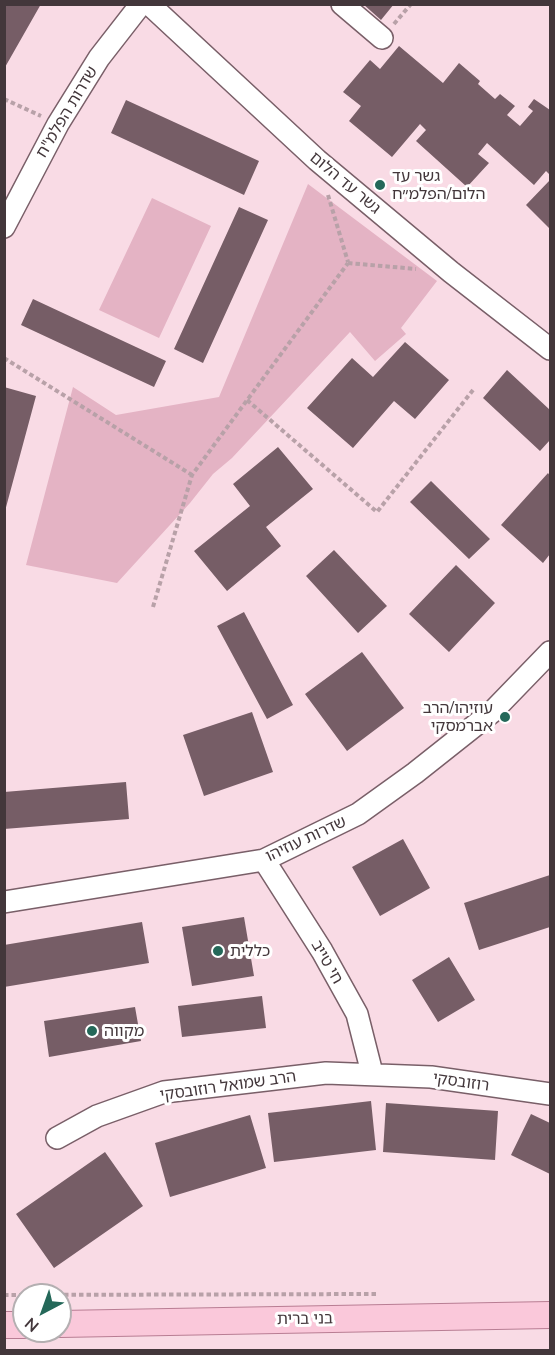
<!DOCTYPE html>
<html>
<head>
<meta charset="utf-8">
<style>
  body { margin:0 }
  #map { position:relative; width:555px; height:1355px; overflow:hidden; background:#f9dbe5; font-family:Mulish,sans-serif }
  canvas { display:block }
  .frame { position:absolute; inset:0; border:6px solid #43373b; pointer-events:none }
  .north { position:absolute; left:12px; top:1283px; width:60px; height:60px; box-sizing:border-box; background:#fff; border:2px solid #b4afb1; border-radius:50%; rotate:221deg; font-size:16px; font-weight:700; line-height:24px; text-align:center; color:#43373b }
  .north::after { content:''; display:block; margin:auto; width:21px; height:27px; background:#246859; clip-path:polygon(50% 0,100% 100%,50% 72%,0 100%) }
</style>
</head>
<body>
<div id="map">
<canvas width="555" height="1355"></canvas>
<div class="frame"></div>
<div class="north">N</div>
</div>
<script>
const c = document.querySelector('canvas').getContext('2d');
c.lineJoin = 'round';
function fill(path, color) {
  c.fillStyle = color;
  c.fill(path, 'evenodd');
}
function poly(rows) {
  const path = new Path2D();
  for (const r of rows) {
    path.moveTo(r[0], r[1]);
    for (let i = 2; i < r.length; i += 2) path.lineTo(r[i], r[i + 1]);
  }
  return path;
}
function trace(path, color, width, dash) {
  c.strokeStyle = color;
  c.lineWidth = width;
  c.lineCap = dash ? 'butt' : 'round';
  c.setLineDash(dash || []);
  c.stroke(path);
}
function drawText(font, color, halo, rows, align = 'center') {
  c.font = font + ' Mulish,"Noto Sans Hebrew",sans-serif';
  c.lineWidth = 6;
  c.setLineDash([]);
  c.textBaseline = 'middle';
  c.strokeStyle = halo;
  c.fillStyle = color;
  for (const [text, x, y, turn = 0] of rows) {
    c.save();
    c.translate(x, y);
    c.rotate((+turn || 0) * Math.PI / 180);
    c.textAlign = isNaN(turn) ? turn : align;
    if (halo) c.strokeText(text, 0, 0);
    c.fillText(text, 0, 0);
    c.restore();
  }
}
const green = poly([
  [308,184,437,281,401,328,406,334,375,361,350,332,232,458,213,474,190,503,117,583,26,565,73,387,116,415,219,397],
  [152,198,211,226,159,338,99,310]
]);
const building = poly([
  [4,4,41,4,4,69],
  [363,4,394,4,381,20],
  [399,46,443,83,459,63,480,81,478,84,495,99,500,94,515,106,507,115,520,126,533,111,528,107,534,99,550,110,550,175,546,171,534,185,487,143,478,154,489,163,467,187,416,141,426,130,420,124,392,157,349,121,361,106,343,92,370,60,380,69],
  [126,100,259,161,244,195,111,133],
  [550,180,550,229,526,205],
  [239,207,268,220,203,363,174,349],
  [33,299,166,361,154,387,21,325],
  [405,342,449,380,415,419,394,401,353,448,307,408,352,358,373,377],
  [507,370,550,410,550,440,540,451,483,398],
  [4,387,36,396,5,511,4,511],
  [278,447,313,489,266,527,281,546,227,591,194,551,250,506,233,484],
  [548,473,550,476,550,554,543,563,501,525],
  [431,481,490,539,469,559,410,502],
  [334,550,387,606,358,633,306,576],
  [456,565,495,603,449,652,409,614],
  [244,612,293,705,267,719,217,626],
  [362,652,404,708,347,751,305,694],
  [252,712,273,772,204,796,183,735],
  [126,782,129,819,4,829,4,792],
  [403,839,430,888,380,916,352,867],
  [550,875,550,927,479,950,464,903],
  [244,917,254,976,192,986,182,927],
  [142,922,149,963,4,987,4,945],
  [449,957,475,1000,438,1022,412,980],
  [262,996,266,1028,182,1037,178,1006],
  [135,1007,141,1041,49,1057,44,1021],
  [371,1101,376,1150,274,1162,268,1113],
  [386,1103,498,1111,495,1160,383,1152],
  [531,1114,550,1123,550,1174,511,1155],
  [250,1115,266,1168,170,1197,155,1143],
  [105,1152,143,1206,54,1268,16,1214]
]);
const path = poly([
  [394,24,411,4],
  [4,99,41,116],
  [328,195,348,262],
  [348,263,416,269],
  [4,358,192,475],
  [247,400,377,512,473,390],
  [153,607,192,475,348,263],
  [4,1295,376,1294]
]);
const minor = poly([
  [149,4,317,160,451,272,550,349],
  [342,4,382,38],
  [4,227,58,124,99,58,141,4],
  [264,860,322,951,357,1014,372,1073],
  [4,902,264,860,358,814,415,773,492,712,550,652],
  [57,1138,97,1116,164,1092,326,1073,431,1077,550,1094]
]);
const major = poly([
  [60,1324,550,1315],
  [4,1325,24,1325]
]);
const markers = [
  [380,185,6,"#246859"],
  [505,717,6,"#246859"],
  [218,951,6,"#246859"],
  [92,1031,6,"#246859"]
];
const streetNames = [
  ["שדרות הפלמ\"ח",67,112,-59],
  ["גשר עד הלום",345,183,40],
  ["שדרות עוזיהו",306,839,-25],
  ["חי טייב",327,962,60],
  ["רוזובסקי",461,1082,8],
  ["הרב שמואל רוזובסקי",228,1086,-8],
  ["בני ברית",305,1319,-1]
];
const poiNames = [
  ["גשר עד",392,176],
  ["הלום/הפלמ״ח",392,194],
  ["עוזיהו/הרב",493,708,"right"],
  ["אברמסקי",493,726,"right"],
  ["כללית",230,951],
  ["מקווה",104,1031]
];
fill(green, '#e4b3c4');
fill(building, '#765d66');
trace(minor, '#795f68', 24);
trace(major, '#b87d93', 28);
trace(path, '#b8a1a8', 4, [4.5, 3]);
trace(minor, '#fff', 21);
trace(major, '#fac8da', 26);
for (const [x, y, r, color] of markers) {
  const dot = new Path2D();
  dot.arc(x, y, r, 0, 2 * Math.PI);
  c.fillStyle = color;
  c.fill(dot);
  trace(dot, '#fff', 2);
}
drawText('16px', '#43373b', '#fff', streetNames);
drawText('16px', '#43373b', '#fff', poiNames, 'left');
</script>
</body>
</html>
